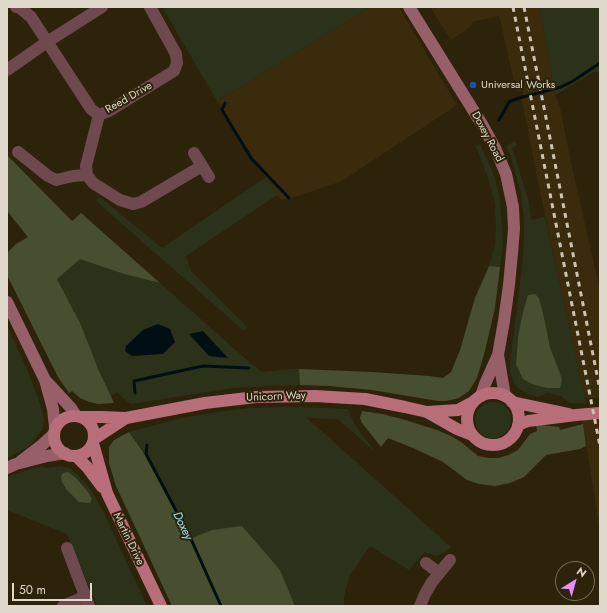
<!DOCTYPE html>
<style>
body{margin:0}
#map{position:relative;width:607px;height:613px;overflow:hidden;background:#2d220a;font-family:Jost,sans-serif}
canvas{display:block}
.frame{position:absolute;inset:0;border:8px solid #e0d9cb;pointer-events:none}
.north{position:absolute;left:555px;top:561px;width:40px;height:40px;box-sizing:border-box;background:#2d220a;border:1px solid #756b57;border-radius:50%;rotate:37deg;font-size:11px;font-weight:700;line-height:16px;text-align:center;color:#e0d9cb}
.north::after{content:'';display:block;margin:auto;width:14px;height:18px;background:#e98dfe;clip-path:polygon(50% 0,100% 100%,50% 72%,0 100%)}
.scale{position:absolute;left:12px;top:583px;width:80px;height:18px;box-sizing:border-box;border:2px solid #e0d9cb;border-top:0;padding-left:5px;font-size:12px;line-height:14px;white-space:nowrap;color:#e0d9cb;-webkit-text-stroke:3px #2d220a;paint-order:stroke}
</style>
<div id="map">
<canvas width="607" height="613"></canvas>
<div class="frame"></div>
<div class="north">N</div>
<div class="scale">50 m</div>
</div>
<script>
const ctx = document.querySelector('canvas').getContext('2d');
ctx.lineJoin = 'round';
function paint(path, color) { ctx.fillStyle = color; ctx.fill(path, 'evenodd'); }
const poly = rows => new Path2D(rows.map(r => 'M' + r).join(''));
function trace(path, color, width, dash) { ctx.strokeStyle = color; ctx.lineWidth = width; ctx.lineCap = dash ? 'butt' : 'round'; ctx.setLineDash(dash || []); ctx.stroke(path); }
function label(font, color, halo, rows, align = 'center') {
  ctx.font = font + ' Jost,sans-serif'; ctx.lineWidth = 4; ctx.setLineDash([]); ctx.textBaseline = 'middle'; ctx.strokeStyle = halo; ctx.fillStyle = color; for (const [text, x, y, turn = 0] of rows) {
    ctx.save(); ctx.translate(x, y); ctx.rotate((+turn || 0) * Math.PI / 180); ctx.textAlign = isNaN(turn) ? turn : align; if (halo) ctx.strokeText(text, 0, 0); ctx.fillText(text, 0, 0); ctx.restore();
  }
}
const built = poly([
 [370,7,399,7,457,105,342,181,298,196,281,200,277,195,217,101],
 [430,7,540,7,555,95,560,107,571,162,600,290,600,398,586,398,584,396,539,187,522,101,523,91,516,91,499,15,496,17,472,22,473,25,451,40],
 [582,420,600,420,600,533,583,424]
]);
const green = poly([
 [162,7,370,7,217,101],
 [540,7,600,7,600,72,594,72,555,95],
 [515,141,517,145,512,148,529,202,531,220,545,217,586,403,569,403,561,396,547,393,538,397,528,394,522,391,517,387,513,381,510,371,511,353,522,268,524,238,524,218,521,193,511,157,506,146],
 [539,298,543,313,550,347,562,379,523,379,516,365,518,337],
 [480,144,495,178,500,201,503,243,500,267,489,266,495,245,496,227,495,203,489,181,476,146],
 [266,177,277,195,186,256,191,271,247,327,244,331,96,201,100,197,162,248],
 [80,258,124,274,160,283,247,360,262,372,293,369,299,369,300,385,266,386,233,388,131,404,124,399,117,392,111,396,99,371,81,325,57,279],
 [7,325,29,374,42,409,44,420,42,430,34,440,33,442,29,446,23,450,7,458],
 '475 420a18 18 0 1 1 36 0a18 18 0 1 1-36 0Z',
 [282,407,302,407,348,409,354,424,376,453,338,419,307,418,451,547,447,551,437,556,425,552,409,570,370,546,349,577,344,597,344,606,295,606,280,570,212,530,191,539,159,475,129,432,181,418,223,411,251,408],
 [42,466,46,468,61,466,70,468,77,474,91,490,102,509,147,606,97,606,75,552,67,534,7,510,7,477,28,470]
]);
const forest = poly([
 [7,155,72,221,81,213,160,283,124,274,80,259,57,279,81,325,99,371,111,396,114,403,98,404,89,402,80,398,72,391,69,393,58,377,7,275,7,253,16,244,28,237,7,211],
 [489,266,500,267,495,308,485,351,477,378,469,391,459,398,446,401,438,401,372,390,329,386,300,385,299,369,372,372,429,376,443,378,451,372,460,350,475,298],
 [535,294,539,298,543,313,550,347,562,379,560,388,547,388,532,384,523,379,516,365,518,337,523,312,528,295],
 [362,411,382,414,402,419,437,430,451,436,461,442,478,456,489,458,498,458,508,455,518,450,530,434,537,431,536,425,541,425,559,427,560,430,583,424,586,446,580,449,546,455,524,477,510,483,495,486,479,484,467,480,443,462,413,448,388,438,381,447,362,423,360,418],
 [129,432,159,475,190,539,212,530,242,526,280,570,295,606,172,606,116,486,109,463,109,447,114,440],
 [68,472,76,478,88,492,92,499,90,503,79,502,66,489,62,482,61,476,63,473]
]);
const water = poly([
 [158,324,170,329,175,342,163,354,132,356,125,351,126,346,143,330],
 [203,331,228,358,209,356,189,334]
]);
const stream = poly([
 [225,103,222,110,251,158,289,198],
 [499,120,509,102,519,98,561,87,573,81,600,63],
 [135,393,134,381,203,366,249,368],
 [147,445,146,454,191,539,221,606]
]);
const street = poly([
 [16,7,20,8,31,17,91,109,99,115,109,111,174,71,177,63,176,54,150,7],
 [7,70,47,42,102,7],
 [99,115,86,166,87,175,93,183,120,200,133,204,141,202,202,166],
 [18,152,48,176,56,180,73,176,87,175],
 [194,153,209,177],
 [67,548,89,606],
 [426,563,439,573],
 [63,606,86,596],
 [420,606,425,594,432,582,450,560]
]);
const secondary = poly([
 [409,7,483,126,495,148,506,174,513,207,514,229,512,253,509,285,504,321,498,355,485,384,481,396],
 [7,302,45,380,53,409,55,427],
 [498,355,505,396],
 [47,382,71,408,76,416],
 [21,461,42,445,54,434],
 [7,468,16,464,47,456,65,453]
]);
const primary = poly([
 '467 419a26 26 0 1 1 52 0a26 26 0 1 1-52 0Z',
 [512,402,569,414],
 [427,412,458,410,473,402],
 '54 436a20 20 0 1 1 40 0a20 20 0 1 1-40 0Z',
 [81,417,101,417,126,418,205,403,256,397,315,396,365,399,405,407,427,412,457,429,472,435],
 [518,425,528,421,576,415,600,413],
 [94,439,126,418],
 [93,443,107,493,161,606],
 [76,456,87,467,102,487]
]);
const rail = poly([
 [513,7,600,446],
 [524,7,600,390]
]);
const markers = [
 [473,85,4,"#1a4fb4"]
];
const poiNames = [
 ["Universal Works",481,85]
];
const streetNames = [
 ["Reed Drive",129,98,-30],
 ["Doxey Road",487,137,62],
 ["Unicorn Way",276,397,-2],
 ["Martin Drive",128,539,64]
];
const waterNames = [
 ["Doxey",182,526,64]
];
paint(built, '#392b0b');
paint(green, '#2c321a');
paint(forest, '#474f30');
paint(water, '#000f13');
trace(stream, '#000f13', 3);
trace(street, '#6e4a4f', 12);
trace(secondary, '#975f67', 12);
trace(primary, '#b76e79', 12);
trace(rail, '#cbc4b5', 3, [5, 5]);
for (const [x, y, r, color] of markers) { const dot = new Path2D(); dot.arc(x, y, r, 0, 2 * Math.PI); ctx.fillStyle = color; ctx.fill(dot); trace(dot, '#2d220a', 1.5); }
label('11px', '#e0d9cb', '#2d220a', poiNames, 'left');
label('11px', '#e0d9cb', '#2d220a', streetNames);
label('italic 12px', '#96e5f5', '#2d220a', waterNames);
</script>
